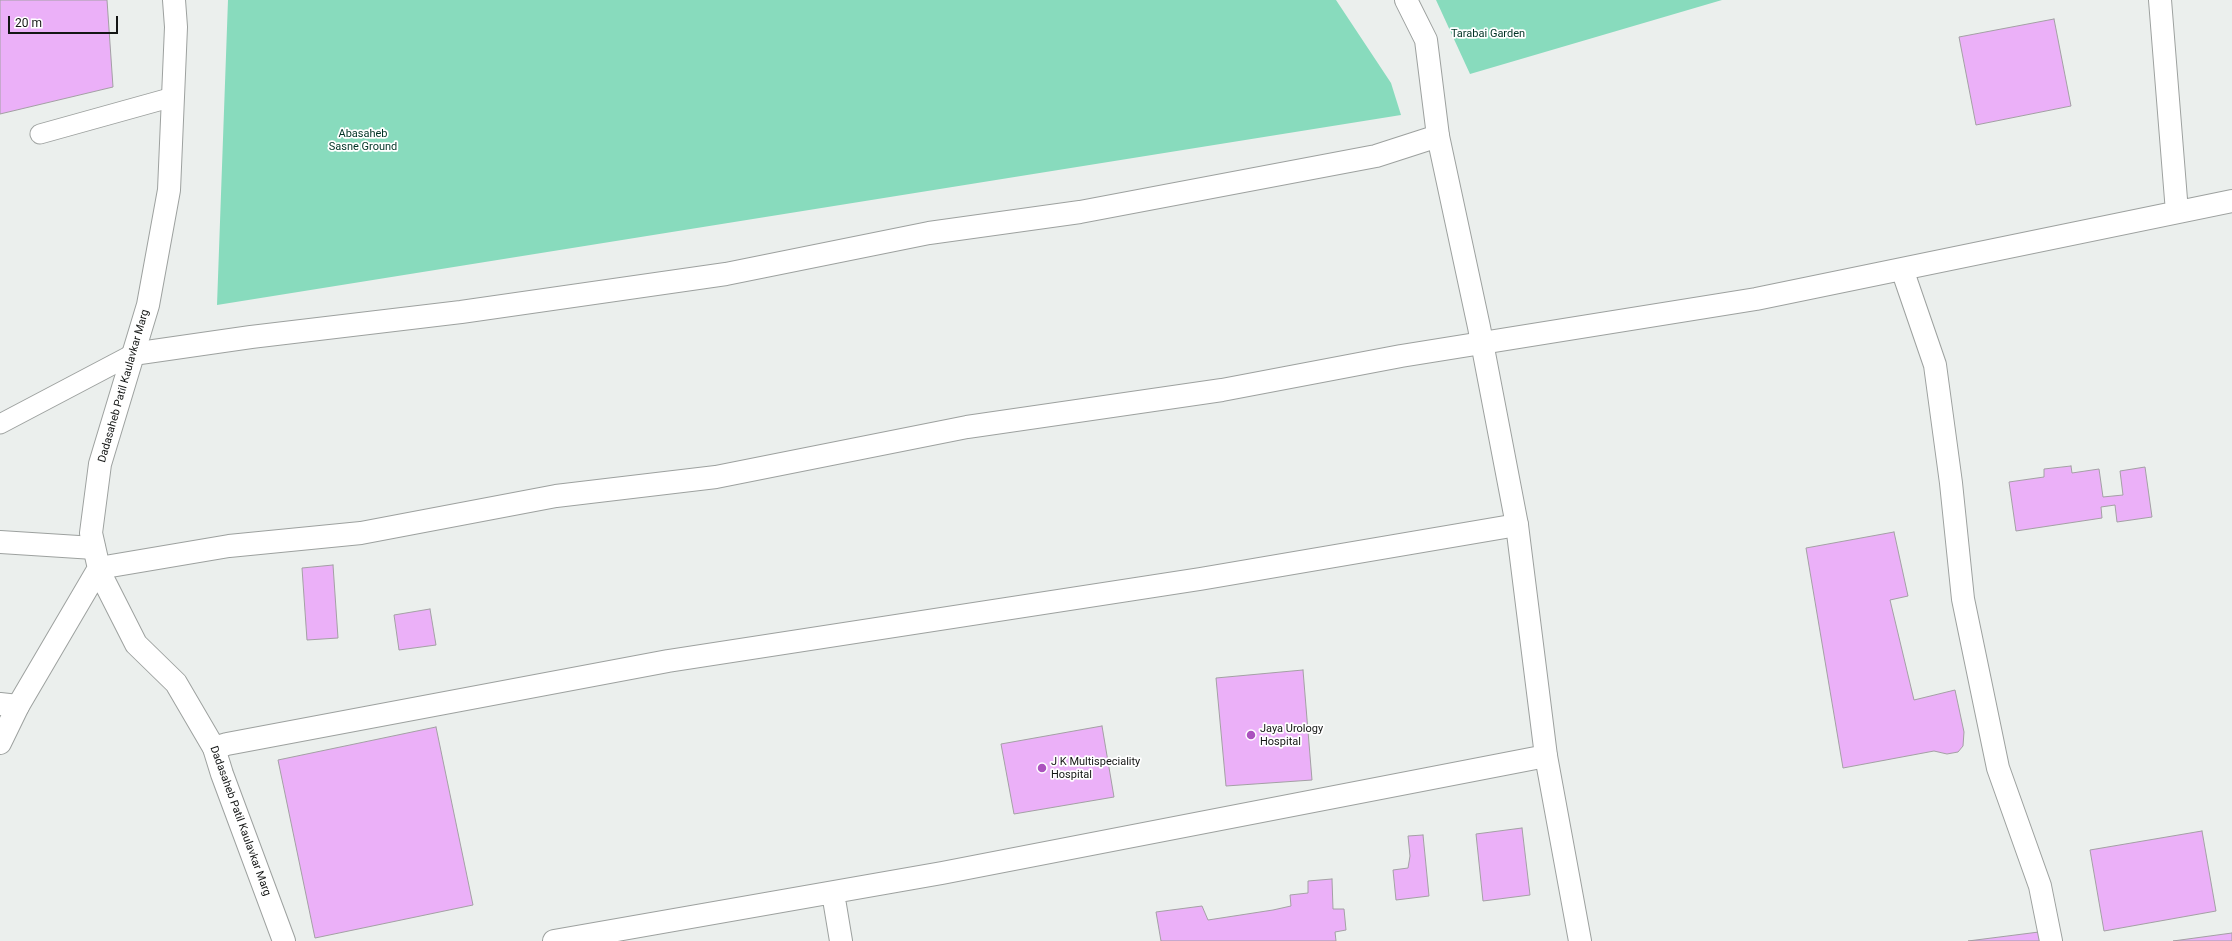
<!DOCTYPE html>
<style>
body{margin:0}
#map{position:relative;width:2232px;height:941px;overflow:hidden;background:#ebefed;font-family:Roboto,sans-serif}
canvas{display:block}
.scale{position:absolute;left:8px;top:16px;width:110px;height:18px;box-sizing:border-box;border:2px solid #141615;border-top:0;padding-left:5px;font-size:12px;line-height:14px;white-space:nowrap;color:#141615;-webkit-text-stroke:3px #fff;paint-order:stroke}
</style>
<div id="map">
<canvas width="2232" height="941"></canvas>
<div class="scale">20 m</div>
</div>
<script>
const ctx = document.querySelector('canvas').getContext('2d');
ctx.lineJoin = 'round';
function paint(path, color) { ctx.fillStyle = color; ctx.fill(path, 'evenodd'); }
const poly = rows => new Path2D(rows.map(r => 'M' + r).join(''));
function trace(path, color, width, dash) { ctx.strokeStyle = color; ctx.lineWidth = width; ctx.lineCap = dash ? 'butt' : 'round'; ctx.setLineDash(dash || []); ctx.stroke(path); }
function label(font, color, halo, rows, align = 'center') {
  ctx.font = font + ' Roboto,sans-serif'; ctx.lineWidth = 3.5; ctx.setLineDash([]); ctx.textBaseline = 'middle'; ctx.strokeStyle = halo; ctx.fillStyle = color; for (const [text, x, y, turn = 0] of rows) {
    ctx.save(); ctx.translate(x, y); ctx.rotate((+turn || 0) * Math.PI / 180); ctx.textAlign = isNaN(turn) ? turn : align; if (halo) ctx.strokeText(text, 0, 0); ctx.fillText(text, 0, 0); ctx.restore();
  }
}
const green = poly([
 [228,0,1336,0,1391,83,1401,115,217,305],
 [1436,0,1722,0,1470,74]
]);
const building = poly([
 [0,0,107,0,113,87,0,114,0,0],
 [2054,19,2071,106,1976,125,1959,37,2054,19],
 [2071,466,2072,473,2099,469,2103,497,2123,495,2120,471,2145,467,2152,517,2117,522,2115,505,2101,507,2102,518,2016,531,2009,482,2044,477,2044,469,2071,466],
 [1894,532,1908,596,1890,600,1914,700,1955,690,1964,732,1963,746,1958,752,1947,754,1934,751,1843,768,1806,548,1894,532],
 [333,565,338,638,307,640,302,568,333,565],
 [430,609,436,645,399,650,394,615,430,609],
 [1303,670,1312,780,1226,786,1216,678,1303,670],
 [1102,726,1114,797,1014,814,1001,744,1102,726],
 [436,727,473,905,315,938,278,760,436,727],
 [1522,828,1530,895,1483,901,1476,834,1522,828],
 [2202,831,2216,911,2104,931,2090,850,2202,831],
 [1423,835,1429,896,1396,900,1393,870,1408,868,1410,856,1408,836,1423,835],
 [1332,879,1333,909,1344,909,1346,930,1335,932,1336,941,1161,941,1156,912,1202,906,1208,920,1273,910,1291,906,1290,895,1308,893,1308,881,1332,879],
 [2039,932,2040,941,1968,941,2039,932],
 [2232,933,2232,941,2173,941,2232,933]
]);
const service = poly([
 [40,134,173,97],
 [0,424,133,354]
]);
const minor = poly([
 [2160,0,2177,212],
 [1902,269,1935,365,1951,483,1963,599,1998,768,2040,886,2051,941],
 [133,354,251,337,461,312,726,274,929,233,1080,212,1376,156,1438,136],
 [0,542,94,548],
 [99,568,229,546,361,533,556,496,716,477,967,427,1222,390,1401,356,1756,299,2232,201],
 [0,704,18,706],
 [214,748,227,744,668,661,1200,579,1517,525],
 [833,893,841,941],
 [554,941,942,873,1546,756]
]);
const tertiary = poly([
 [174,0,176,27,169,190,148,305,100,464,91,533,100,573,136,644,176,683,214,748,222,774,284,941],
 [1406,0,1426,40,1438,136,1479,327,1517,525,1546,756,1580,941],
 [0,743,18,706,99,568]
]);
const markers = [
 [1251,735,5,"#ab52be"],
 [1042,768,5,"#ab52be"]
];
const parkNames = [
 ["Tarabai Garden",1488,34],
 ["Abasaheb",363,134],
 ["Sasne Ground",363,147]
];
const streetNames = [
 ["Dadasaheb Patil Kaulavkar Marg",124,386,-74],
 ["Dadasaheb Patil Kaulavkar Marg",240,821,70]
];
const poiNames = [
 ["Jaya Urology",1260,729],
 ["Hospital",1260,742],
 ["J K Multispeciality",1051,762],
 ["Hospital",1051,775]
];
paint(green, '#88dbbd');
paint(building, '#ebb0f8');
trace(building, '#a3a0a4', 1);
trace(service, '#9da19f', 21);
trace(minor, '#9da19f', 24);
trace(tertiary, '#9da19f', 24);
trace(service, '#fff', 19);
trace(minor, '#fff', 22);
trace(tertiary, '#fff', 22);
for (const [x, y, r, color] of markers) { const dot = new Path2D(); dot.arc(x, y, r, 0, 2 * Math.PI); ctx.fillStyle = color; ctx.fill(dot); trace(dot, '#fff', 1.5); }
label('11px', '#003224', '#fff', parkNames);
label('11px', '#141615', '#fff', streetNames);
label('11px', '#141615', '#fff', poiNames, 'left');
</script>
